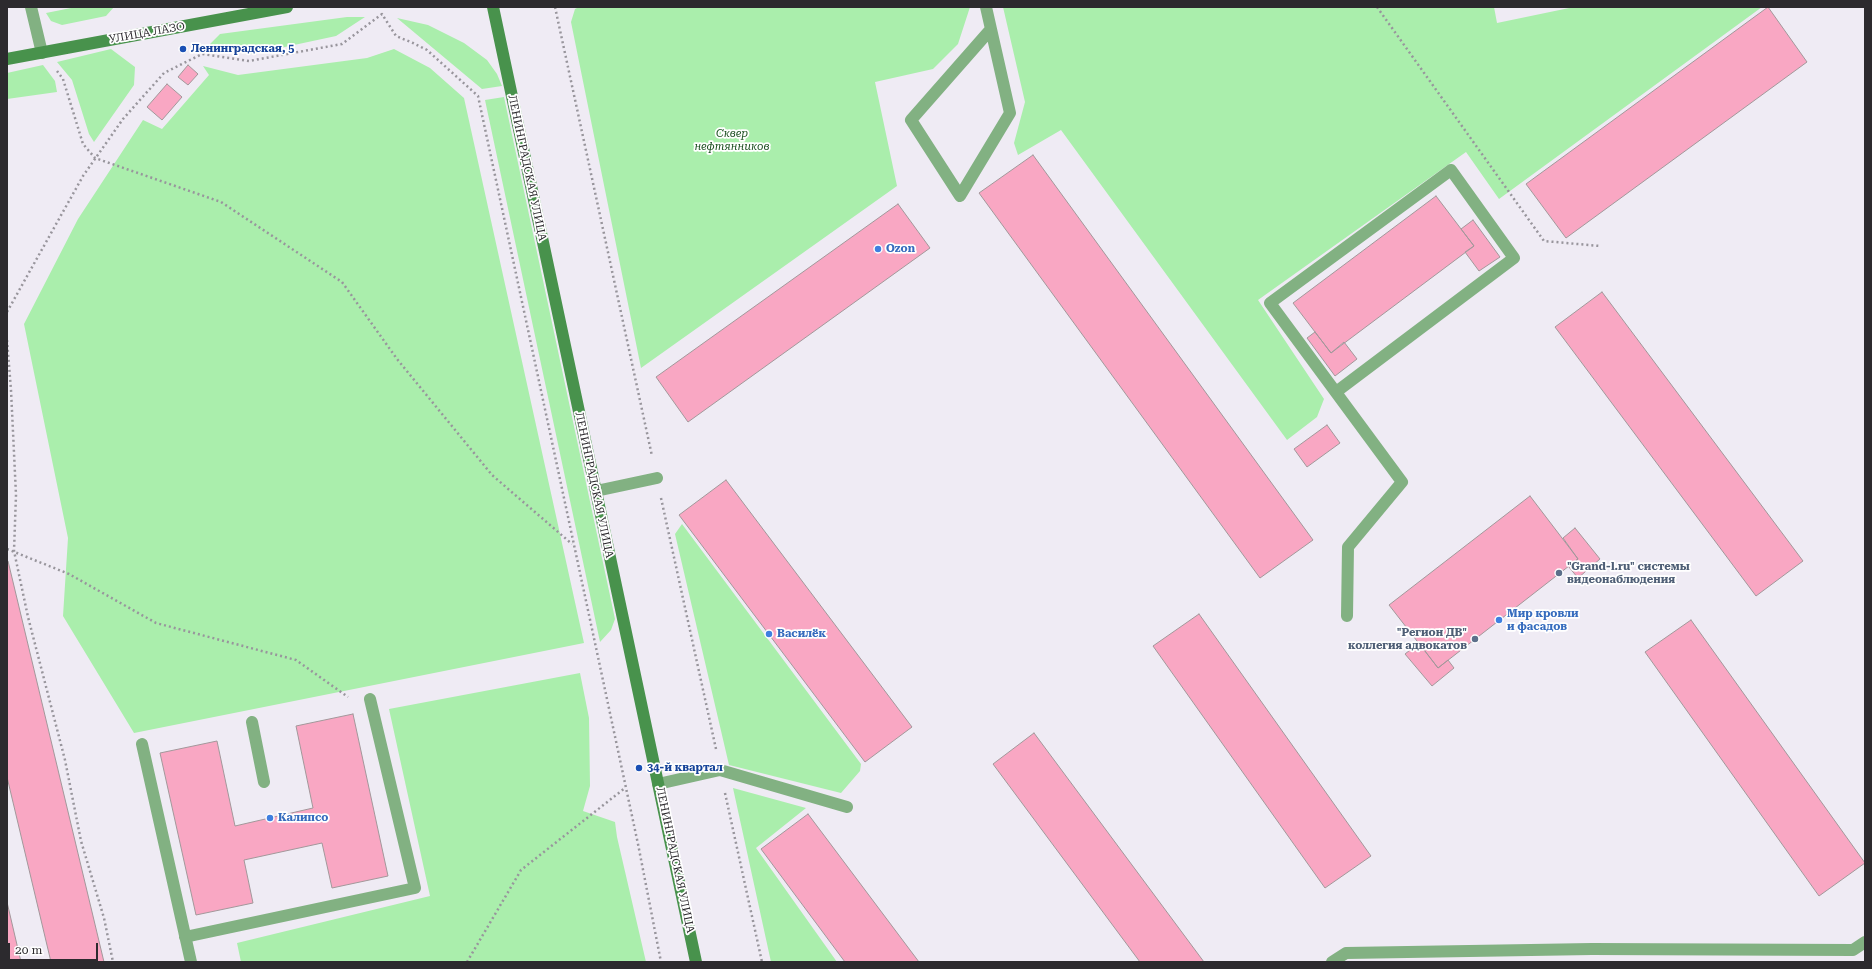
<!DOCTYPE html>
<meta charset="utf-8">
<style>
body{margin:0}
#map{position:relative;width:1872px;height:969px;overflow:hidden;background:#efebf4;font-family:"Roboto Serif",serif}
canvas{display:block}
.frame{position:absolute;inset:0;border:8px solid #2c2a2e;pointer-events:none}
.scale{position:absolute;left:8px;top:943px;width:90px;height:18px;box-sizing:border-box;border:2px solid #2c2a2e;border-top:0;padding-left:5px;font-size:12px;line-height:14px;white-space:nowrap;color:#2c2a2e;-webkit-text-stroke:3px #fff;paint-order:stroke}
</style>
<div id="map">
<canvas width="1872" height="969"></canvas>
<div class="frame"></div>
<div class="scale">20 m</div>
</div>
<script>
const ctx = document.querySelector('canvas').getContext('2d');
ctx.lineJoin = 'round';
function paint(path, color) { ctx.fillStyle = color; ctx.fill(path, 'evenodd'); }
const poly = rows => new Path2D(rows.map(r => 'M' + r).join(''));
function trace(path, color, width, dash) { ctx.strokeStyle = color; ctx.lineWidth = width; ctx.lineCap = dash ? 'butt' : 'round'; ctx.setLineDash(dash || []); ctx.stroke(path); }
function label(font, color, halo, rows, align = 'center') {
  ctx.font = font + ' "Roboto Serif",serif'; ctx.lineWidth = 3.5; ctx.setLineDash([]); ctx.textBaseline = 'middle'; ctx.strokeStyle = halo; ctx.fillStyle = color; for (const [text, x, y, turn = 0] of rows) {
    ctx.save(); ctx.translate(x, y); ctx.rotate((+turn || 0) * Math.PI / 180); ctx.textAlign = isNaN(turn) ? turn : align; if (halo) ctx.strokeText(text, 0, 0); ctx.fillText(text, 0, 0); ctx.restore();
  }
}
const green = poly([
 [76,7,114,7,106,16,62,25,51,21,46,13],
 [579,7,970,7,958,44,933,69,875,82,897,186,641,368,571,22,575,9],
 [1003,7,1494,7,1497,23,1574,7,1762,7,1499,199,1466,152,1258,300,1324,399,1317,417,1287,440,1061,130,1018,155,1014,143,1025,102],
 [347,17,365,17,336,36,252,54,206,48,220,34],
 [397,18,428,25,464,43,487,60,497,74,502,86,482,89],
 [111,49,135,67,134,85,94,142,89,134,72,80,57,62],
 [394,49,430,68,464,98,584,643,134,733,63,616,68,538,24,324,78,219,143,120,162,129,209,75,203,66,238,75,367,58],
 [43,65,55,81,57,92,7,99,7,73],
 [504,97,615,619,611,630,600,642,485,100],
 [682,524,861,764,860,771,841,793,729,765,675,534],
 [580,673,589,718,590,786,583,811,615,822,617,837,646,962,241,962,237,943,430,896,389,709],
 [733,788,806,808,756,848,837,962,771,962]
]);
const building = poly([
 [1768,7,1807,62,1566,238,1526,184,1768,7],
 [188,65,198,74,188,85,178,77,188,65],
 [167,84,182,97,162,120,147,107,167,84],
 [1033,155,1313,540,1260,578,979,193,1033,155],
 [1436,196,1474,246,1331,353,1293,303,1436,196],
 [898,204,930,248,688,422,656,377,898,204],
 [1473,220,1500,257,1479,271,1465,252,1474,246,1461,229,1473,220],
 [1602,292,1803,561,1756,596,1555,327,1602,292],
 [1315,332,1331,353,1344,342,1357,359,1335,376,1307,338,1315,332],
 [1327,425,1340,443,1307,467,1294,449,1327,425],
 [726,480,912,727,865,762,679,515,726,480],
 [1530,496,1578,559,1438,668,1389,605,1530,496],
 [1575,528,1600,559,1578,578,1568,566,1578,559,1563,538,1575,528],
 [7,561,8,561,104,962,51,962,7,777,7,561],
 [1199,614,1371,856,1325,888,1153,646,1199,614],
 [1691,620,1865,863,1819,896,1645,652,1691,620],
 [1419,643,1438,668,1448,660,1454,668,1432,686,1405,654,1419,643],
 [353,714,388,876,332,888,322,843,244,860,253,903,196,915,160,753,217,741,235,826,313,808,296,726,353,714],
 [1034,733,1204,962,1140,962,993,764,1034,733],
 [808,814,919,962,845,962,761,849,808,814],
 [7,902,21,962,7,962,7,902]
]);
const path = poly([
 [555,7,652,456],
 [1377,7,1544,241,1600,246],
 [57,71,63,79,83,144,95,158,221,202,342,282,397,359,492,475,572,544],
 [7,312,83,176,123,119,164,73,202,54,249,61,342,44,382,14,396,36,413,43,427,50,478,96,638,844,661,962],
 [7,340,11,390,16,495,14,551,28,617,65,760,81,841,104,918,113,962],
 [661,498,716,749],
 [7,549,69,574,156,623,296,660,348,697],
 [725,793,762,962],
 [467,962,521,870,625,788]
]);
const lane = poly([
 [31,7,42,53],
 [986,7,1010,113,960,196,911,120,991,29],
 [1336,392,1514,258,1451,170,1270,303,1402,482,1348,547,1347,616],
 [596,491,657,478],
 [252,722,264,782],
 [142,744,191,962],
 [658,784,720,770,847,807],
 [185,937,415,888,370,699],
 [1332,962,1346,953,1592,949,1853,950,1865,942]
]);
const secondary = poly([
 [493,7,696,962],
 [7,59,287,7]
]);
const markers = [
 [183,49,4,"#1a4fb4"],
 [878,249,4,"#3f7fe0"],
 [1559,573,4,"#5c6f8a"],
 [1499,620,4,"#3f7fe0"],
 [769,634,4,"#3f7fe0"],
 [1475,639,4,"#5c6f8a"],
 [639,768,4,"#1a4fb4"],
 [270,818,4,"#3f7fe0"]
];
const streetNames = [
 ["УЛИЦА ЛАЗО",147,33,-10],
 ["ЛЕНИНГРАДСКАЯ УЛИЦА",527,168,78],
 ["ЛЕНИНГРАДСКАЯ УЛИЦА",594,485,78],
 ["ЛЕНИНГРАДСКАЯ УЛИЦА",675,860,78]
];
const transitNames = [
 ["Ленинградская, 5",191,49],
 ["34-й квартал",647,768]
];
const parkNames = [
 ["Сквер",732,134],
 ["нефтянников",732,147]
];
const shopNames = [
 ["Ozon",886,249],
 ["Мир кровли",1507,614],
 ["и фасадов",1507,627],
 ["Василёк",777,634],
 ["Калипсо",278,818]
];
const serviceNames = [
 ["\"Grand-l.ru\" системы",1567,567],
 ["видеонаблюдения",1567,580],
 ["\"Регион ДВ\"",1467,633,"right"],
 ["коллегия адвокатов",1467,646,"right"]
];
paint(green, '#aaeeac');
paint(building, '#f9a7c3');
trace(building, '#a2979a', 1);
trace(path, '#98959c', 2.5, [2, 3]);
trace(lane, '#82b182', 12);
trace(secondary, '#48924c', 12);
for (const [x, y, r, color] of markers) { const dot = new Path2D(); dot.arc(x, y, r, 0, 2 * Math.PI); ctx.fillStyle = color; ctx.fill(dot); trace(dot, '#fff', 1.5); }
label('11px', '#2c2a2e', '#fff', streetNames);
label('bold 11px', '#164399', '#fff', transitNames, 'left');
label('italic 11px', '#1a4e1f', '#fff', parkNames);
label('bold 11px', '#366cbe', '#fff', shopNames, 'left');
label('bold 11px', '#4e5e75', '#fff', serviceNames, 'left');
</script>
